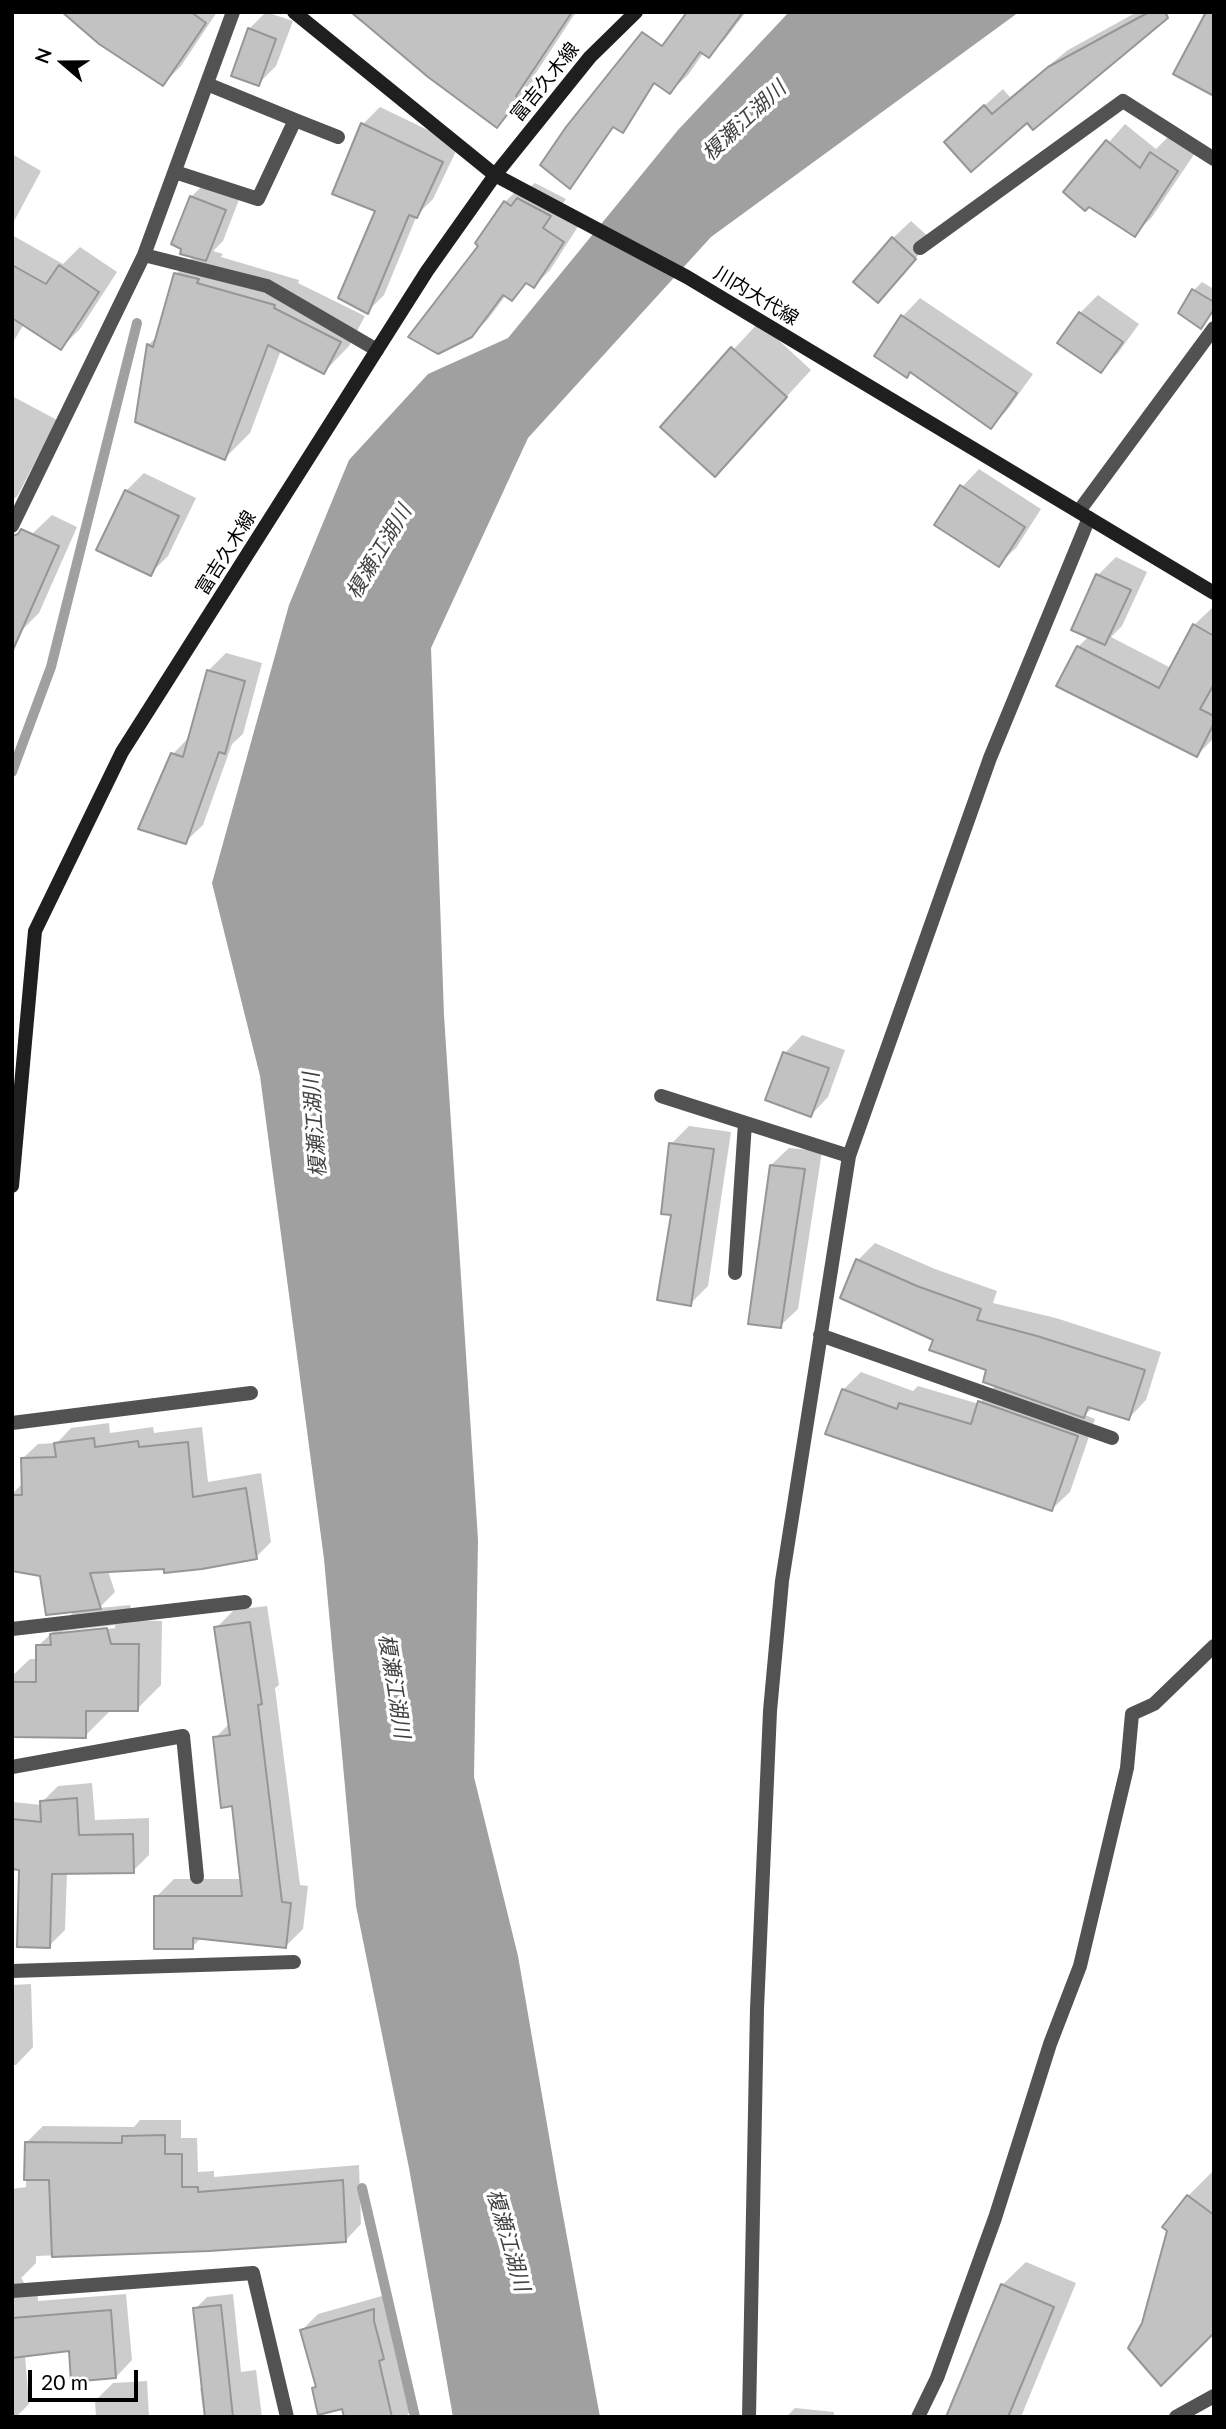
<!DOCTYPE html>
<meta charset="utf-8">
<style>
body{margin:0}
#map{position:relative;width:1226px;height:2429px;overflow:hidden;background:#fff;font-family:Lato,sans-serif}
canvas{display:block}
.frame{position:absolute;inset:0;border:14px solid #000;pointer-events:none}
.north{position:absolute;left:28px;top:28px;width:70px;height:70px;-webkit-text-stroke:5px #fff;paint-order:stroke;rotate:290deg;font-size:19px;font-weight:700;line-height:28px;text-align:center;color:#000}
.north::after{content:'';display:block;margin:auto;width:24px;height:32px;background:#000;clip-path:polygon(50% 0,100% 100%,50% 72%,0 100%)}
.scale{position:absolute;left:28px;top:2370px;width:110px;height:32px;box-sizing:border-box;border:4px solid #000;border-top:0;padding-left:9px;font-size:21px;line-height:24px;white-space:nowrap;color:#000;-webkit-text-stroke:5px #fff;paint-order:stroke}
</style>
<div id="map">
<canvas width="1226" height="2429"></canvas>
<div class="frame"></div>
<div class="north">N</div>
<div class="scale">20 m</div>
</div>
<script>
const ctx = document.querySelector('canvas').getContext('2d');
ctx.lineJoin = 'round';
function paint(path, color) { ctx.fillStyle = color; ctx.fill(path, 'evenodd'); }
const poly = rows => new Path2D(rows.map(r => 'M' + r).join(''));
function trace(path, color, width, dash) { ctx.strokeStyle = color; ctx.lineWidth = width; ctx.lineCap = dash ? 'butt' : 'round'; ctx.setLineDash(dash || []); ctx.stroke(path); }
function label(font, color, halo, rows, align = 'center') {
  ctx.font = font + ' Lato,"Noto Sans JP",sans-serif'; ctx.lineWidth = 7; ctx.setLineDash([]); ctx.textBaseline = 'middle'; ctx.strokeStyle = halo; ctx.fillStyle = color; for (const [text, x, y, turn = 0] of rows) {
    ctx.save(); ctx.translate(x, y); ctx.rotate((+turn || 0) * Math.PI / 180); ctx.textAlign = isNaN(turn) ? turn : align; if (halo) ctx.strokeText(text, 0, 0); ctx.fillText(text, 0, 0); ctx.restore();
  }
}
const water = poly([
 [789,12,1019,12,711,237,528,438,431,648,444,1015,478,1540,474,1777,518,1956,558,2188,600,2417,453,2417,409,2168,356,1906,324,1559,260,1076,212,883,289,605,349,460,428,374,508,338,678,130]
]);
const shadow = poly([
 [72,12,217,12,181,66,163,84],
 [266,12,293,21,276,66,258,84,249,29],
 [349,12,576,12,532,79,535,81,496,126,363,20,361,22],
 [689,12,746,12,726,38,709,56,704,52,688,75,670,92],
 [1137,12,1172,12,1027,120,964,124,1003,89,1010,97,1068,50],
 [380,107,459,145,433,199,417,215,384,295,367,312,377,210,363,124],
 [1125,124,1156,149,1169,136,1195,153,1152,217,1134,235,1065,192],
 [12,154,41,171,12,225],
 [209,179,242,192,223,241,213,251,223,254,221,257,299,280,298,283,365,316,349,346,324,372,281,350,250,433,225,458,148,345,158,336,176,274,194,256,191,197],
 [535,183,566,199,558,211,579,225,550,270,534,286,528,282,511,299,506,295,488,319,471,336,480,245,505,202,521,186,527,190],
 [911,221,932,240,877,301,893,238],
 [12,235,63,264,80,247,117,272,80,329,61,348,24,324,12,344],
 [1202,282,1214,289,1214,311,1201,326,1180,313,1194,290],
 [1098,295,1139,324,1118,353,1101,371,1080,313],
 [920,298,1033,374,1008,409,991,427,911,371,906,376,876,356,903,316],
 [759,322,811,370,715,475,662,427],
 [12,396,57,420,18,495,12,501],
 [979,469,1041,509,1016,548,998,565,962,487],
 [144,473,196,498,168,556,150,574,126,491],
 [52,515,77,527,39,613,20,632,32,534],
 [1116,557,1147,572,1122,626,1111,637,1171,668,1194,625,1212,608,1214,609,1214,738,1197,755,1078,647,1089,636,1098,575],
 [226,653,262,663,243,734,232,744,203,825,185,842,173,754,190,736,208,671],
 [802,1035,845,1050,828,1097,811,1115,785,1053],
 [689,1126,731,1132,708,1286,690,1304,671,1144],
 [789,1148,822,1151,798,1309,780,1326,771,1165],
 [875,1243,935,1269,997,1291,993,1303,1056,1318,1161,1352,1146,1400,1129,1418,1093,1407,1085,1415,1095,1419,1070,1492,1052,1509,843,1390,861,1372,913,1391,918,1386,979,1404,996,1385,988,1369,935,1339,858,1260],
 [109,1423,110,1433,153,1427,154,1433,202,1427,208,1482,261,1473,271,1542,256,1557,166,1567,108,1571,115,1592,99,1608,130,1605,135,1620,162,1621,161,1685,137,1709,109,1709,109,1712,85,1736,12,1736,12,1676,30,1659,38,1659,38,1646,76,1610,41,1575,12,1569,12,1494,23,1483,22,1459,38,1444,57,1443,71,1428],
 [115,1625,115,1628,59,1635,63,1631],
 [267,1606,279,1685,275,1688,300,1885,308,1886,303,1929,285,1947,202,1937,192,1947,156,1897,174,1879,242,1879,233,1804,215,1738,230,1723,216,1628,234,1610],
 [92,1783,95,1820,149,1818,149,1855,133,1871,67,1872,65,1930,49,1946,21,1868,12,1867,12,1802,42,1805,42,1802,58,1786],
 [31,1984,33,2047,16,2065,12,2065,12,1985],
 [140,2120,181,2120,181,2138,197,2138,198,2172,214,2171,214,2177,359,2165,361,2224,345,2241,209,2250,36,2256,36,2263,21,2278,25,2284,37,2284,38,2301,126,2294,132,2360,116,2377,70,2350,25,2355,29,2404,16,2417,12,2417,12,2189,26,2187,27,2142,43,2126,134,2127],
 [1214,2170,1214,2331,1144,2323,1188,2196],
 [1026,2262,1076,2283,1021,2417,948,2417,1002,2285],
 [233,2294,241,2372,256,2370,262,2417,204,2417,200,2388,204,2385,195,2309,207,2297],
 [389,2294,389,2304,400,2342,395,2347,410,2412,405,2417,346,2417,343,2407,302,2330,318,2314],
 [147,2381,149,2417,96,2417,95,2401,113,2383],
 [795,2408,834,2412,834,2417,786,2417]
]);
const stream = poly([
 [12,772,51,667,137,323],
 [362,2188,415,2417]
]);
const building = poly([
 [62,12,191,12,206,23,163,86,99,44,62,12],
 [351,12,572,12,516,96,519,99,497,128,428,77,351,12],
 [687,12,743,12,709,58,700,52,670,94,654,83,623,133,613,127,570,189,540,165,566,127,642,32,662,46,687,12],
 [1149,12,1165,12,1168,18,1033,130,1027,123,971,172,944,142,984,105,992,114,1048,67,1149,12],
 [1206,12,1214,12,1214,96,1173,74,1206,12],
 [248,28,276,39,259,86,231,76,248,28],
 [361,123,443,162,417,218,409,215,368,314,338,298,375,211,332,194,361,123],
 [1106,140,1140,168,1150,152,1178,171,1135,237,1089,207,1085,211,1063,192,1106,140],
 [190,196,226,210,206,261,180,254,181,249,171,244,190,196],
 [517,198,551,216,543,228,564,242,534,288,526,283,512,301,503,295,472,337,438,354,408,337,478,246,475,243,504,201,511,206,517,198],
 [892,237,916,259,878,303,853,282,892,237],
 [12,265,46,284,59,265,99,292,61,350,12,318,12,265],
 [174,273,199,279,197,283,275,305,274,308,341,342,324,374,268,345,225,460,135,422,147,344,153,347,174,273],
 [1192,289,1214,302,1214,309,1201,329,1178,313,1192,289],
 [1079,312,1123,342,1101,373,1057,343,1079,312],
 [901,315,1017,393,991,429,910,372,907,378,874,356,901,315],
 [731,347,787,397,715,477,660,427,731,347],
 [960,485,1025,527,999,567,934,525,960,485],
 [125,490,179,516,151,576,96,550,125,490],
 [21,529,59,546,12,652,12,536,18,534,21,529],
 [1096,574,1131,590,1105,645,1071,630,1096,574],
 [1193,624,1214,636,1214,684,1200,709,1214,716,1214,723,1197,757,1056,686,1077,646,1159,688,1193,624],
 [207,670,245,681,225,754,219,752,186,844,138,829,171,753,183,757,207,670],
 [783,1052,829,1068,811,1117,765,1100,783,1052],
 [669,1143,714,1149,691,1306,657,1300,671,1215,661,1214,669,1143],
 [770,1165,805,1169,781,1328,748,1324,770,1165],
 [856,1259,917,1286,981,1309,977,1320,1037,1336,1145,1370,1129,1420,1088,1407,1084,1418,983,1382,986,1370,929,1350,933,1340,840,1298,856,1259],
 [842,1389,897,1409,899,1403,971,1424,978,1401,1078,1436,1052,1511,825,1434,842,1389],
 [94,1438,95,1447,138,1441,139,1447,188,1442,193,1497,246,1488,257,1559,202,1569,164,1573,164,1569,90,1573,101,1609,46,1615,40,1576,12,1571,12,1495,22,1495,21,1458,56,1457,54,1443,94,1438],
 [250,1622,262,1704,258,1705,282,1902,291,1903,286,1948,193,1938,193,1949,154,1949,154,1896,242,1896,232,1806,221,1808,213,1737,230,1735,214,1627,250,1622],
 [107,1628,111,1644,139,1644,138,1711,86,1711,86,1738,12,1737,12,1682,36,1682,36,1645,51,1645,50,1634,107,1628],
 [77,1798,79,1835,133,1834,134,1873,52,1874,50,1948,17,1947,19,1870,12,1869,12,1819,41,1822,40,1801,77,1798],
 [165,2135,165,2154,182,2154,182,2187,198,2187,198,2192,343,2180,346,2242,209,2251,52,2257,49,2180,24,2180,25,2142,122,2143,122,2136,165,2135],
 [1187,2195,1214,2215,1214,2333,1161,2386,1128,2348,1142,2323,1167,2231,1162,2227,1187,2195],
 [1001,2284,1054,2307,1008,2417,946,2417,1001,2284],
 [221,2305,233,2417,205,2417,193,2308,221,2305],
 [374,2309,374,2321,384,2359,379,2361,392,2417,344,2417,342,2409,318,2415,312,2388,316,2387,300,2330,374,2309],
 [111,2310,116,2378,71,2382,69,2351,12,2358,12,2318,111,2310]
]);
const lane = poly([
 [295,120,338,137],
 [175,172,258,199,295,120,207,84],
 [12,1423,251,1393],
 [12,1971,294,1962]
]);
const street = poly([
 [920,248,1123,101,1214,159],
 [144,255,267,286,377,350],
 [1079,511,1214,328],
 [12,526,144,255,233,12],
 [661,1096,849,1156],
 [735,1273,745,1123],
 [820,1335,1112,1438],
 [12,1629,245,1602],
 [12,1767,183,1736,197,1877],
 [12,2291,253,2273,287,2417],
 [749,2417,757,2009,770,1711,782,1581,849,1156,990,758,1089,518],
 [918,2417,937,2378,995,2218,1050,2044,1080,1966,1127,1768,1132,1714,1154,1704,1214,1646],
 [1176,2417,1214,2396]
]);
const secondary = poly([
 [294,12,495,175,687,277,1214,593],
 [12,1186,35,931,122,752,427,271,495,175,590,57,636,12]
]);
const streetNames = [
 ["富吉久木線",545,82,-51],
 ["川内大代線",756,296,31],
 ["富吉久木線",226,553,-58]
];
const waterNames = [
 ["榎瀬江湖川",744,121,-43],
 ["榎瀬江湖川",379,552,-59],
 ["榎瀬江湖川",315,1125,-94],
 ["榎瀬江湖川",394,1686,81],
 ["榎瀬江湖川",508,2240,74]
];
paint(water, '#a0a0a0');
paint(shadow, '#0003');
trace(stream, '#a0a0a0', 10);
paint(building, '#c2c2c2');
trace(building, '#969696', 2);
trace(lane, '#525252', 14);
trace(street, '#525252', 14);
trace(secondary, '#1f1f1f', 14);
label('19px', '#000', '#fff', streetNames);
label('italic 21px', '#414141', '#fff', waterNames);
</script>
